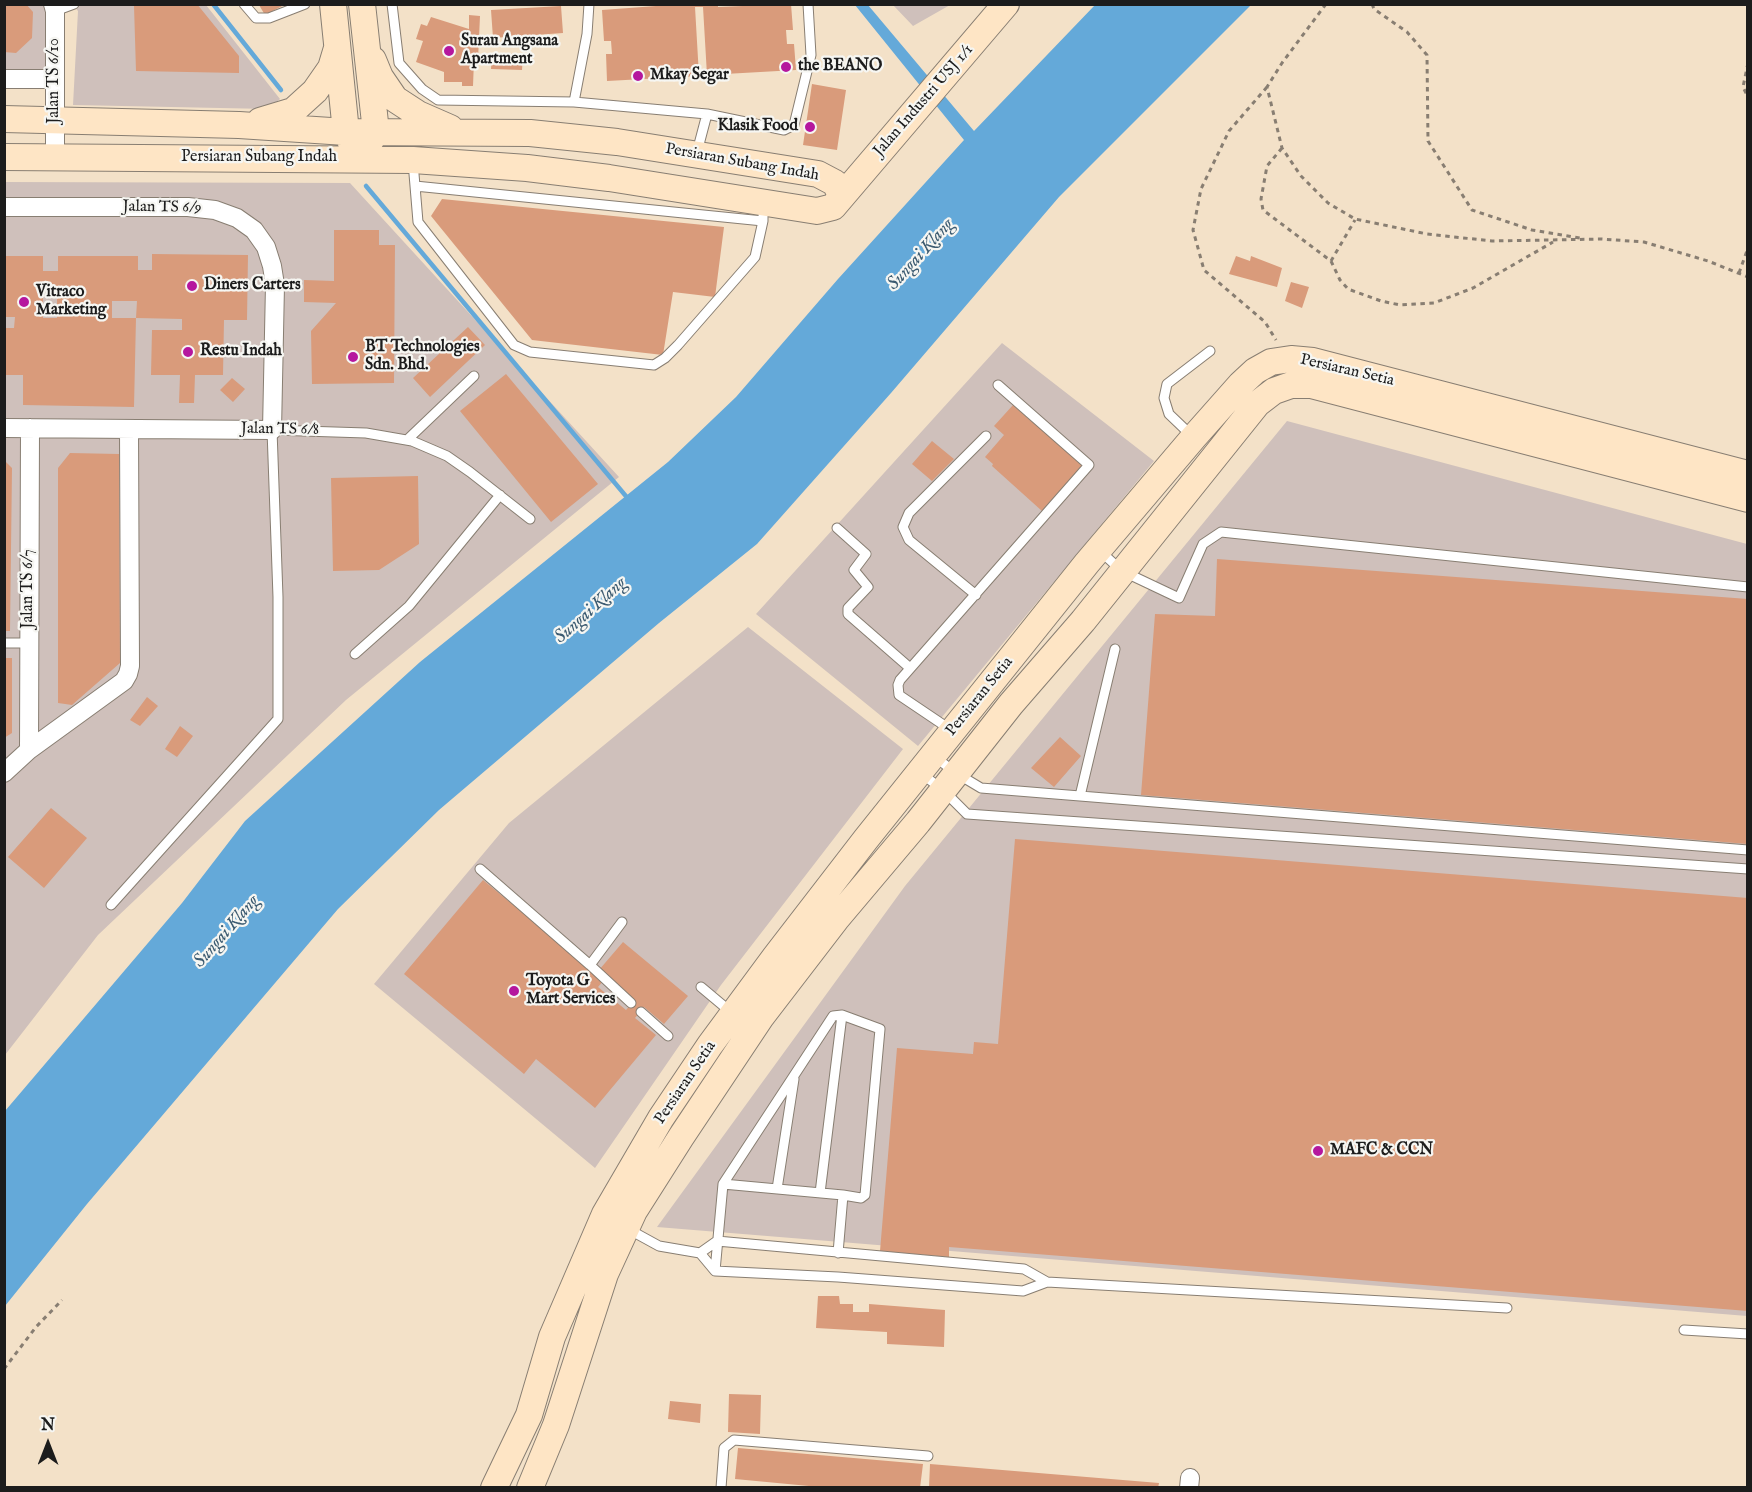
<!DOCTYPE html>
<style>
body{margin:0}
#map{position:relative;width:1752px;height:1492px;overflow:hidden;background:#f3e1c8;font-family:"IM FELL English",serif}
canvas{display:block}
.frame{position:absolute;inset:0;border:6px solid #1c1c1c;pointer-events:none}
.north{position:absolute;left:18px;top:1414px;width:60px;height:60px;-webkit-text-stroke:4px #f6f6f2;paint-order:stroke;rotate:0deg;font-size:16px;font-weight:700;line-height:24px;text-align:center;color:#1c1c1c}
.north::after{content:'';display:block;margin:auto;width:21px;height:27px;background:#1c1c1c;clip-path:polygon(50% 0,100% 100%,50% 72%,0 100%)}
</style>
<div id="map">
<canvas width="1752" height="1492"></canvas>
<div class="frame"></div>
<div class="north">N</div>
</div>
<script>
const ctx = document.querySelector('canvas').getContext('2d');
ctx.lineJoin = 'round';
function paint(path, color) { ctx.fillStyle = color; ctx.fill(path, 'evenodd'); }
const poly = rows => new Path2D(rows.map(r => 'M' + r).join(''));
function trace(path, color, width, dash) { ctx.strokeStyle = color; ctx.lineWidth = width; ctx.lineCap = dash ? 'butt' : 'round'; ctx.setLineDash(dash || []); ctx.stroke(path); }
function label(font, color, halo, rows, align = 'center') {
  ctx.font = font + ' "IM FELL English",serif'; ctx.lineWidth = 4.5; ctx.setLineDash([]); ctx.textBaseline = 'middle'; ctx.strokeStyle = halo; ctx.fillStyle = color; for (const [text, x, y, turn = 0] of rows) {
    ctx.save(); ctx.translate(x, y); ctx.rotate((+turn || 0) * Math.PI / 180); ctx.textAlign = isNaN(turn) ? turn : align; if (halo) ctx.strokeText(text, 0, 0); ctx.fillText(text, 0, 0); ctx.restore();
  }
}
const industrial = poly([
 [4,5,47,5,50,73,5,73],
 [73,5,206,5,280,99,269,109,73,105,78,11],
 [893,5,950,5,913,26],
 [5,182,350,183,619,477,346,700,98,935,5,1055],
 [1002,343,1154,461,918,746,756,614],
 [1287,421,1747,544,1747,1316,657,1227,905,886],
 [748,627,903,749,721,985,595,1168,374,984,509,823]
]);
const water = poly([
 [855,5,868,5,974,131,1095,5,1251,5,1059,197,891,393,757,544,659,623,439,810,338,909,87,1204,5,1306,5,1111,182,903,245,821,420,662,668,462,736,397,838,279,964,140]
]);
const stream = poly([
 [213,4,281,90],
 [366,186,630,501]
]);
const building = poly([
 [4,4,26,4,33,12,32,38,16,53,4,52],
 [136,4,197,4,239,56,239,73,136,71,134,6],
 [683,4,718,4,718,7,791,4,793,30,786,30,787,44,794,44,796,70,707,75,703,7,695,7,699,76,607,81,606,54,612,54,611,41,604,41,602,10],
 [259,5,284,5,265,15],
 [561,6,563,33,493,38,491,10],
 [469,15,480,16,478,60,474,60,473,86,462,86,462,82,444,82,444,72,416,62,423,41,416,39,421,24,427,26,431,17,469,29],
 [492,53,523,54,522,70,491,69],
 [812,84,846,90,837,150,803,145],
 [442,199,724,227,715,297,673,292,663,355,532,340,431,216],
 [334,230,379,230,379,245,395,245,394,383,312,384,311,331,336,303,304,302,304,280,334,281],
 [152,254,248,255,247,320,224,320,223,375,195,375,194,403,179,403,180,375,151,375,152,330,182,330,182,319,136,318,134,407,23,405,23,375,4,375,4,328,14,328,15,317,4,317,4,256,43,256,43,271,58,271,58,256,138,256,138,270,152,270],
 [43,287,57,287,57,318,43,318],
 [112,301,137,301,136,318,112,318],
 [1236,256,1250,261,1251,256,1282,268,1277,287,1229,274],
 [1291,282,1309,287,1302,308,1285,301],
 [468,327,485,345,430,397,413,378],
 [506,374,598,484,551,522,460,411],
 [232,378,245,389,233,402,220,390],
 [1013,405,1032,422,1034,419,1085,464,1042,511,992,466,993,464,985,457,1004,435,994,426],
 [932,441,954,459,932,481,912,464],
 [70,453,119,454,120,663,72,705,58,703,58,468],
 [5,461,12,468,10,631,5,631],
 [418,476,419,544,379,570,333,571,331,478],
 [1217,559,1748,599,1748,844,1141,795,1155,614,1215,616],
 [4,658,12,658,12,733,4,738],
 [147,697,158,706,140,726,130,720],
 [180,726,193,736,177,757,165,749],
 [1060,737,1081,756,1054,787,1031,768],
 [51,808,87,838,44,888,8,857],
 [1015,839,1748,898,1748,1311,949,1247,949,1257,880,1251,897,1048,973,1054,974,1042,998,1044],
 [483,880,604,980,598,987,626,1010,635,1000,599,970,623,942,688,996,664,1024,644,1007,635,1018,656,1035,595,1108,536,1059,524,1074,404,974],
 [818,1296,839,1296,840,1304,853,1304,853,1312,869,1312,869,1304,945,1310,944,1347,887,1344,887,1332,816,1328],
 [729,1394,761,1395,760,1434,728,1432],
 [670,1401,701,1404,700,1423,668,1419],
 [738,1448,923,1464,920,1488,830,1488,735,1479],
 [930,1464,1159,1483,1158,1488,929,1488]
]);
const path = poly([
 [1326,4,1282,63,1267,87,1282,148,1301,176,1328,203,1355,219,1427,234,1492,241,1601,239,1644,242,1708,261,1748,277],
 [1372,4,1374,9,1407,32,1427,55,1428,141,1472,210,1532,230,1580,238],
 [1748,63,1743,87,1748,97],
 [1267,87,1229,131,1201,189,1193,230,1204,270,1265,322,1276,340],
 [1282,148,1267,166,1261,199,1263,210,1331,261,1355,220],
 [1331,261,1340,280,1348,289,1381,301,1400,305,1434,303,1473,288,1553,242],
 [1739,273,1748,248],
 [4,1369,36,1327,62,1300]
]);
const lane = poly([
 [244,4,256,18,269,18,305,4],
 [392,4,399,63,422,89,438,100,574,102,707,114,784,130,794,125,811,55,808,4],
 [55,11,74,4],
 [574,102,587,34,589,4],
 [697,152,707,114],
 [413,162,418,222,514,345,530,352,654,365,665,358,678,345,755,257,763,221],
 [415,186,763,221,763,216],
 [1192,436,1169,414,1164,398,1167,384,1210,351],
 [407,440,474,376],
 [837,528,866,554,854,570,868,587,848,608,848,614,910,668],
 [1100,551,1122,571,1179,598,1203,544,1221,532,1748,587],
 [976,595,909,540,903,527,909,513,986,436],
 [4,643,29,643],
 [355,654,409,606,500,495],
 [951,730,899,695,898,685,900,680,1089,465,998,385],
 [935,757,956,773,981,788,1748,850],
 [922,774,943,790,967,814,1748,869],
 [1080,796,1115,649],
 [480,869,590,965,631,1003],
 [111,905,278,719,278,597,272,430,366,433,412,441,447,456,470,472,530,519],
 [590,965,622,922],
 [701,987,732,1013],
 [641,1012,668,1036],
 [723,1184,843,1195],
 [777,1189,794,1079],
 [820,1193,842,1015],
 [628,1229,659,1246,700,1253,715,1271,838,1277,1023,1291,1047,1282,1507,1308],
 [700,1253,717,1241,1024,1269,1047,1282],
 [715,1271,723,1184,833,1016,842,1015,880,1029,865,1195,861,1198,843,1195,838,1253],
 [1684,1330,1748,1334],
 [721,1488,724,1448,734,1440,928,1456]
]);
const street = poly([
 [53,4,55,11,55,158],
 [4,79,55,79],
 [4,207,188,207,215,210,237,218,254,230,266,247,272,266,275,285,272,430,4,428],
 [29,750,30,428],
 [4,773,29,750,124,681,128,674,130,666,129,429],
 [1189,1488,1190,1478]
]);
const secondary = poly([
 [333,4,346,132,354,148],
 [362,4,376,132,367,146],
 [373,60,380,77,395,99,418,114,450,128],
 [4,119,239,125,346,132,530,133,617,142,818,174,835,183,841,195],
 [260,121,293,111,315,91,331,68,337,48],
 [4,157,413,160,527,168,609,178,817,211,833,207,1006,4],
 [494,1488,529,1415,552,1337,605,1214,661,1118,710,1045,775,957,866,839,1087,563,1194,437,1241,384,1255,371,1271,362,1291,359,1313,361,1748,474],
 [530,1488,556,1425,605,1274,634,1211,681,1137,761,1017,837,918,918,822,1011,704,1083,621,1257,404,1274,391,1291,385,1311,385,1748,499]
]);
const markers = [
 [449,51,6,"#b5179e"],
 [786,67,6,"#b5179e"],
 [638,76,6,"#b5179e"],
 [810,127,6,"#b5179e"],
 [192,286,6,"#b5179e"],
 [24,302,6,"#b5179e"],
 [188,352,6,"#b5179e"],
 [353,357,6,"#b5179e"],
 [514,991,6,"#b5179e"],
 [1318,1151,6,"#b5179e"]
];
const poiNames = [
 ["Surau Angsana",461,42],
 ["Apartment",461,60],
 ["the BEANO",798,67],
 ["Mkay Segar",650,76],
 ["Klasik Food",798,127,"right"],
 ["Diners Carters",204,286],
 ["Vitraco",36,293],
 ["Marketing",36,311],
 ["BT Technologies",365,348],
 ["Sdn. Bhd.",365,366],
 ["Restu Indah",200,352],
 ["Toyota G",526,982],
 ["Mart Services",526,1000],
 ["MAFC & CCN",1330,1151]
];
const streetNames = [
 ["Jalan TS 6/10",55,81,-90],
 ["Jalan Industri USJ 1/1",924,101,-49],
 ["Persiaran Subang Indah",259,158],
 ["Persiaran Subang Indah",742,163,10],
 ["Jalan TS 6/9",162,208,1],
 ["Persiaran Setia",1347,371,13],
 ["Jalan TS 6/8",280,430,1],
 ["Jalan TS 6/7",29,589,-90],
 ["Persiaran Setia",980,697,-51],
 ["Persiaran Setia",686,1083,-56]
];
const waterNames = [
 ["Sungai Klang",921,255,-48],
 ["Sungai Klang",591,611,-42],
 ["Sungai Klang",227,932,-49]
];
paint(industrial, '#cfc0bb');
paint(water, '#64a9d9');
trace(stream, '#64a9d9', 4.5);
paint(building, '#d99b7b');
trace(lane, '#887e72', 11);
trace(street, '#887e72', 20);
trace(secondary, '#887e72', 28);
trace(path, '#887e72', 3, [4.5, 4.5]);
trace(lane, '#fff', 9);
trace(street, '#fff', 18);
trace(secondary, '#fee5c5', 26);
for (const [x, y, r, color] of markers) { const dot = new Path2D(); dot.arc(x, y, r, 0, 2 * Math.PI); ctx.fillStyle = color; ctx.fill(dot); trace(dot, '#f6f6f2', 2); }
label('bold 16px', '#1c1c1c', '#f6f6f2', poiNames, 'left');
label('16px', '#1c1c1c', '#f6f6f2', streetNames);
label('italic 18px', '#3c5b71', '#f6f6f2', waterNames);
</script>
